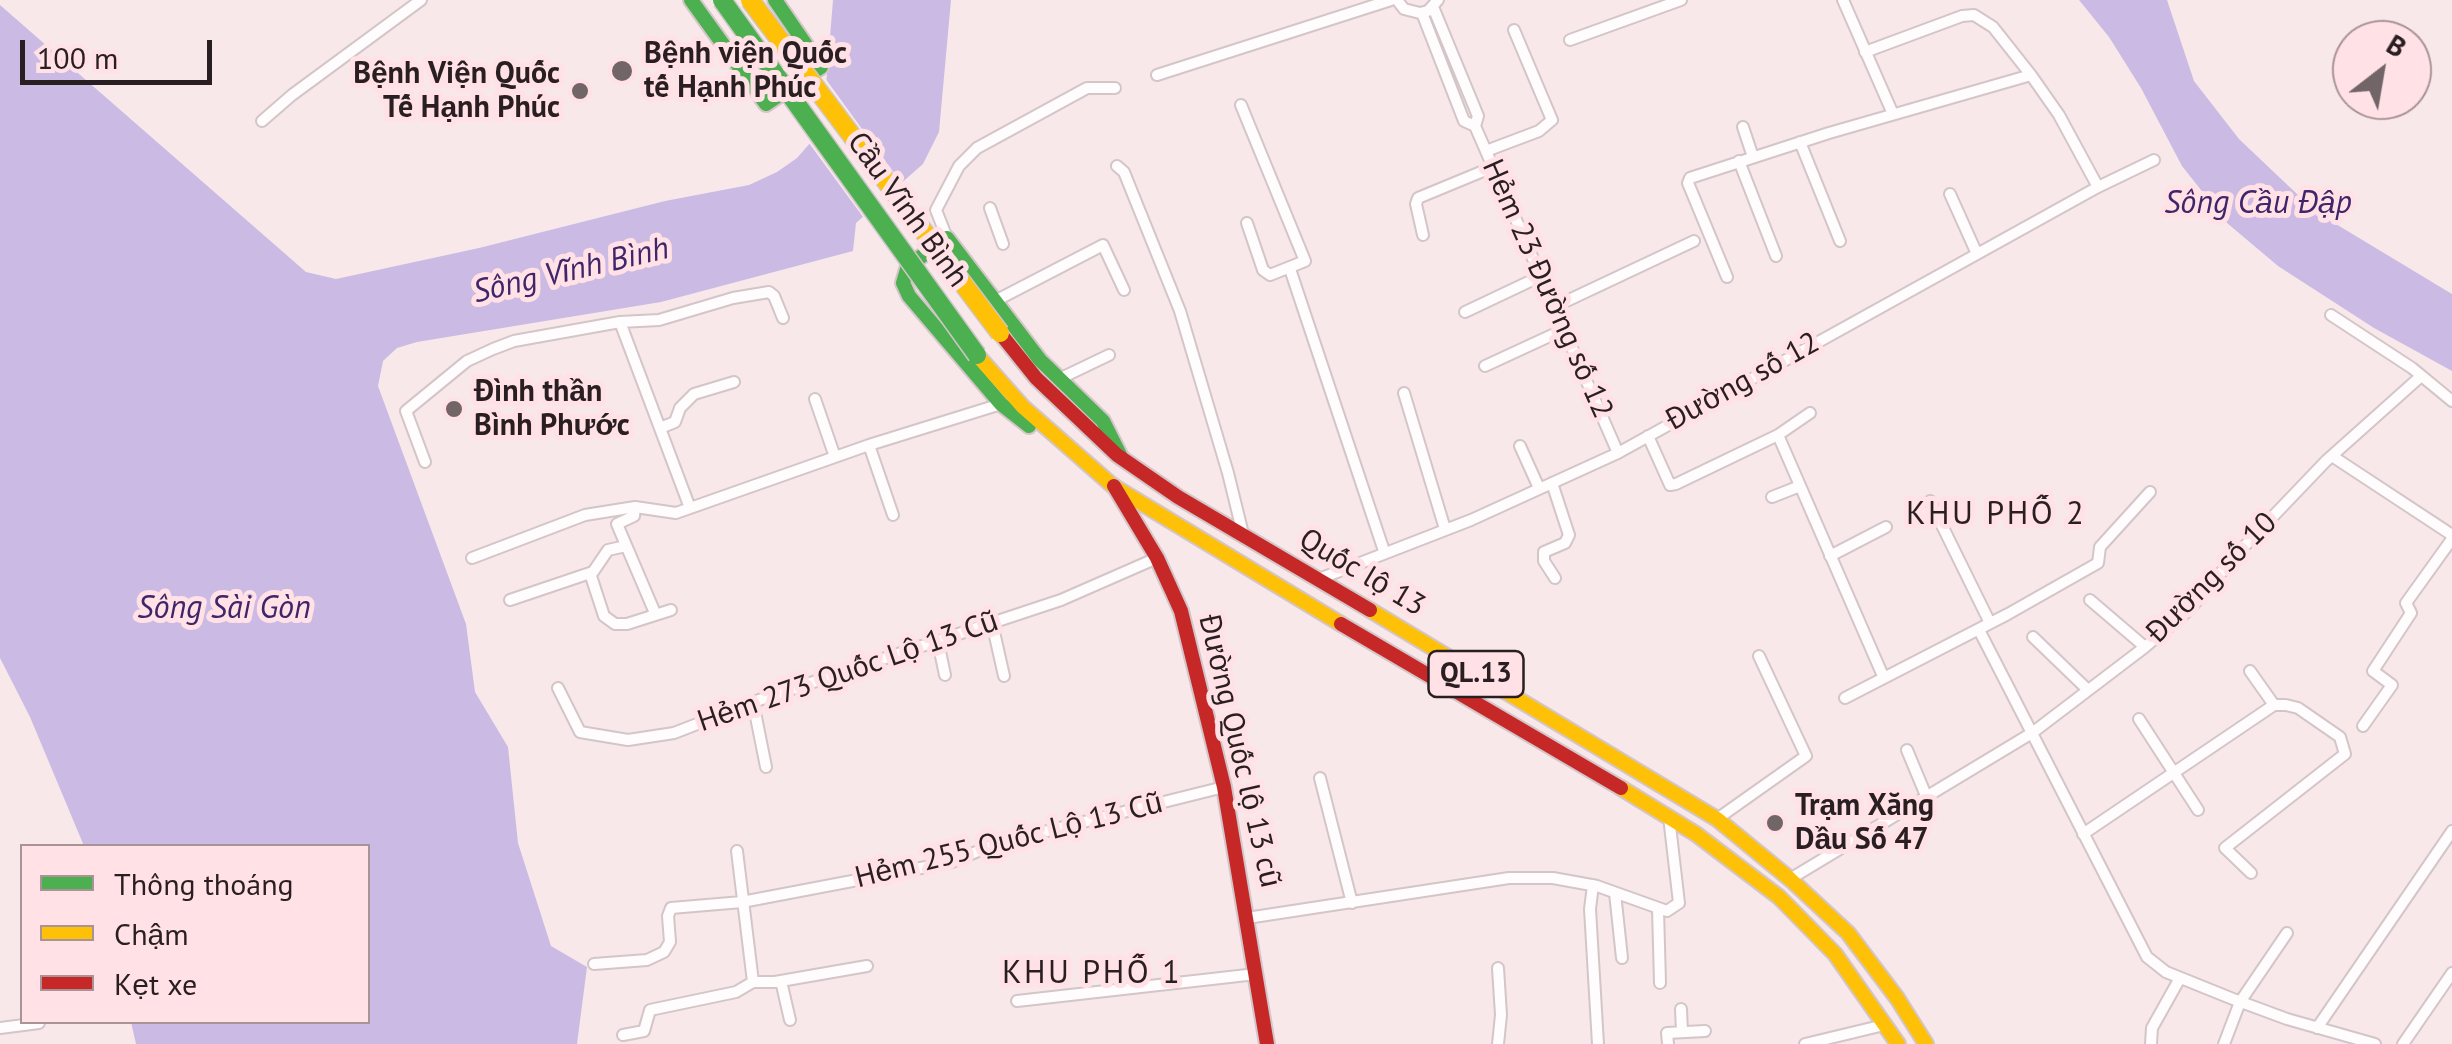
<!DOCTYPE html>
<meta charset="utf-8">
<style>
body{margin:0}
#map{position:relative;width:2452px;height:1044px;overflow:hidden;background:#f8e8ea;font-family:"PT Sans",sans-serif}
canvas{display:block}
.legend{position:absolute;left:20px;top:844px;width:350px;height:180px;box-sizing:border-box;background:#ffe1e6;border:2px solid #a99397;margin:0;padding:12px 18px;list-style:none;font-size:30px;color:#291e21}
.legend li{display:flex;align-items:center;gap:20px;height:50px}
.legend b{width:50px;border:2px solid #a99397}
.north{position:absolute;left:2332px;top:20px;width:100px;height:100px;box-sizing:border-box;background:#ffe1e6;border:2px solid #a99397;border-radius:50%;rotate:31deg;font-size:28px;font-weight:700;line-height:40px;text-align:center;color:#291e21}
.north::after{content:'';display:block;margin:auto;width:35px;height:45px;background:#716567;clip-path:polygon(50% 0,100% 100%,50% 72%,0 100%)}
.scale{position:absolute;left:20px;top:40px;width:192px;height:45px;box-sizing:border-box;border:5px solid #291e21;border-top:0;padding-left:12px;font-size:30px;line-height:35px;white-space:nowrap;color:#291e21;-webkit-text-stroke:8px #ffe1e6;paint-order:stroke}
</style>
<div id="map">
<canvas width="2452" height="1044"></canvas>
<ul class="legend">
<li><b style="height:12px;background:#4caf50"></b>Thông thoáng</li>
<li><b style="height:12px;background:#ffc107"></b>Chậm</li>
<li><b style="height:12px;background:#c62828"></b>Kẹt xe</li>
</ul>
<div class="north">B</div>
<div class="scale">100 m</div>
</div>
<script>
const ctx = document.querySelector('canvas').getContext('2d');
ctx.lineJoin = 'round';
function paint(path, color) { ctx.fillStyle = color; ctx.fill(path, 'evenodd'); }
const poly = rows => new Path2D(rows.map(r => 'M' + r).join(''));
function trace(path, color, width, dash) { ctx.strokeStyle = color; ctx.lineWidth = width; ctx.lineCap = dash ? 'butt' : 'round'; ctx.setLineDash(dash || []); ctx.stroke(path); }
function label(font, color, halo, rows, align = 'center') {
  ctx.font = font + ' "PT Sans",sans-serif'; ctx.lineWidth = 10; ctx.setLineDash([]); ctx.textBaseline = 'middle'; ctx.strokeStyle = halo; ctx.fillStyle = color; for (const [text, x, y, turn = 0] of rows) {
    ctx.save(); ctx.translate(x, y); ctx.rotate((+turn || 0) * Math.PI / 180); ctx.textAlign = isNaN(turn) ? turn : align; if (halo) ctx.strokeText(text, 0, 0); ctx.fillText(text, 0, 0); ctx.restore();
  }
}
const water = poly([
 [833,0,951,0,939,132,923,164,856,223,853,251,661,302,417,342,397,348,383,361,378,386,466,624,475,692,508,747,518,843,551,946,587,967,577,1044,136,1044,131,1022,368,1022,368,846,84,846,30,717,0,658,0,5,306,272,336,279,479,248,665,201,749,185,777,172,797,158,811,142,825,98],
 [2079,0,2167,0,2194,81,2239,139,2316,212,2452,294,2452,371,2374,328,2278,266,2227,223,2182,166,2141,88,2109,37]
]);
const pier = poly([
 [822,74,905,188,866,221,806,139,815,121]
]);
const street = poly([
 [1397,0,1404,9,1420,13,1428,11,1438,0],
 [1843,0,1893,114],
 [1433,7,1478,116,1475,126,1618,453],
 [1422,13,1464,121,1475,126],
 [1570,40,1681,0],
 [1865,52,1962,16,1974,15,1993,27,2031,75,2059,115,2098,187],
 [1157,75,1391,0],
 [1241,105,1305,261,1270,275,1263,270,1247,223],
 [262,121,292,95,421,0],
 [1743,127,1753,157],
 [1800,142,1840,241],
 [1486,151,1539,131,1552,120,1514,30],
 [1739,161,1776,256],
 [1117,166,1124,172,1180,311,1228,473,1243,534],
 [1950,194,1977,254],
 [990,208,1003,244],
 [1423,235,1416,204,1418,198,1493,167],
 [947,238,936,210,959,166,977,148,1087,88,1115,88],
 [1290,269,1384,551],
 [1727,277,1688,183,1690,178,1829,133,2031,75],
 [995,301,1103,245,1124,290],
 [1556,306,1694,241],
 [1465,312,1541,276],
 [2331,315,2412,368,2452,401],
 [620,322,690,508],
 [1485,366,1565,329],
 [1059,379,1109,355],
 [1404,393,1445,529],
 [815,399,835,457],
 [660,428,675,422,680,408,694,394,734,382],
 [1778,435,1883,676],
 [1648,436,1670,485,1676,484,1778,435,1810,413],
 [869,445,893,515],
 [1520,446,1539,488],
 [2332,456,2452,535],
 [425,462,406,411,467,361,493,349,514,341,620,322,659,320,733,298,769,292,774,296,783,318],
 [1552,483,1569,535,1565,543,1544,552,1544,561,1555,578],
 [1772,497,1800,486],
 [1930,501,1990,623],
 [635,507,634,516,617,524,655,613],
 [1830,556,1886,527],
 [472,558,585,515,635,507,676,513,869,445,1001,404],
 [590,573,604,616,615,624,627,624,671,610],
 [1319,579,1471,520,1618,453,2098,187,2154,160],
 [510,600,593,572,608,550,626,546],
 [2090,600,2145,647],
 [992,623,1004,676],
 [1979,630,2147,957,2166,972,2233,999,2287,1019,2375,1044],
 [2033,637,2088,690],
 [938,642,945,675],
 [2250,671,2274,705],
 [558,688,580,732,628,740,674,733,759,700,1061,600,1157,558],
 [1845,698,2008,614,2098,563,2100,547,2150,492],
 [753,702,766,767],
 [2139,719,2198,810],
 [2363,726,2392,685,2373,671,2411,613,2406,603,2452,539],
 [1907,750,1927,798],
 [1320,778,1352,903],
 [1717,819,1806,756,1759,656],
 [2083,834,2274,705,2286,705,2298,708,2340,737,2345,754,2225,848,2251,873],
 [737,851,753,982],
 [1790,879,2032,733,2145,647,2189,610,2237,554,2326,461,2420,377],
 [1593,885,1590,909,1598,1044],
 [1615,893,1622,958],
 [1658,909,1660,983],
 [1247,918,1509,878,1553,878,1597,886,1667,911,1679,903,1669,817],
 [594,964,647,960,664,952,670,942,668,916,671,908,742,902,952,862,995,844,1224,787],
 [1498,968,1501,1015,1498,1044],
 [781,981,790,1020],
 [1017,1001,1256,974],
 [1681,1009,1682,1032],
 [0,1028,39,1023],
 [2317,1028,2452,831],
 [623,1035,644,1031,650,1010,736,992,753,982,775,982,867,966],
 [1668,1044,1667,1033,1705,1031],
 [1805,1044,1884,1025],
 [2151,1044,2152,1028,2180,978],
 [2224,1044,2240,1002,2287,933],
 [2403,1044,2452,973]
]);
const fast = poly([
 [691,0,766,104,821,67,775,0],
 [1029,426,1001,404,909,296,903,283,908,266,947,238,1040,360,1103,421,1120,455]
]);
const slow = poly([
 [977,355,1023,407,1113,486,1341,624],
 [1370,610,1717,819,1790,879,1848,933,1897,998,1926,1044],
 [1621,788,1696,834,1779,897,1835,954,1898,1044]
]);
const jam = poly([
 [1000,333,1036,378,1117,455,1178,497,1370,610],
 [1114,486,1157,558,1181,611,1224,787,1267,1044],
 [1341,624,1621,788]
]);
const fastBridge = poly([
 [722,0,977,355]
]);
const slowBridge = poly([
 [750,0,1000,333]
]);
const markers = [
 [622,71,12,"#716567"],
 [580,91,10,"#716567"],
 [454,409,10,"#716567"],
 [1775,823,10,"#716567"]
];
const shields = [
 [1476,674,95]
];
const shieldNames = [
 ["QL.13",1476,674]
];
const poiNames = [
 ["Bệnh viện Quốc",644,54],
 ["tế Hạnh Phúc",644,88],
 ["Bệnh Viện Quốc",560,74,"right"],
 ["Tế Hạnh Phúc",560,108,"right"],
 ["Đình thần",474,392],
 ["Bình Phước",474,426],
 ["Trạm Xăng",1795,806],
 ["Dầu Số 47",1795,840]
];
const streetNames = [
 ["Cầu Vĩnh Bình",907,210,54],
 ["Hẻm 23 Đường số 12",1547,289,66],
 ["Đường số 12",1743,382,-29],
 ["Quốc lộ 13",1362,573,31],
 ["Đường số 10",2212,578,-45],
 ["Hẻm 273 Quốc Lộ 13 Cũ",848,672,-19],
 ["Đường Quốc lộ 13 cũ",1239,751,77],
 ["Hẻm 255 Quốc Lộ 13 Cũ",1009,841,-14]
];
const waterNames = [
 ["Sông Cầu Đập",2258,204],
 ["Sông Vĩnh Bình",571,271,-13],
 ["Sông Sài Gòn",224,609]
];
const neighbourhoodNames = [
 ["KHU PHỐ 2",1996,515],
 ["KHU PHỐ 1",1092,974]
];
paint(water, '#cbbbe4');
paint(pier, '#f8e8ea');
trace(street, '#d3c5c8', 14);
trace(fast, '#d3c5c8', 18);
trace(slow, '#d3c5c8', 18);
trace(jam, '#d3c5c8', 18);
trace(street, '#fefcfc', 10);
trace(fast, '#4caf50', 14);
trace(slow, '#ffc107', 14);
trace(jam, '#c62828', 14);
trace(fastBridge, '#cec6c7', 21, []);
trace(slowBridge, '#cec6c7', 21, []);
trace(fastBridge, '#4caf50', 18);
trace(slowBridge, '#ffc107', 18);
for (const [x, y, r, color] of markers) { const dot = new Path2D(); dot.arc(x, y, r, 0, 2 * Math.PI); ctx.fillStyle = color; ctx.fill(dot); trace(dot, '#ffe1e6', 4); }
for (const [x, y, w] of shields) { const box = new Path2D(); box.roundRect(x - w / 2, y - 23, w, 46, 8); ctx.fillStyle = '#ffe1e6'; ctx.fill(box); trace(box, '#291e21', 2.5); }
label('bold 28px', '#291e21', null, shieldNames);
label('bold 30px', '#291e21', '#ffe1e6', poiNames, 'left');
label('30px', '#291e21', '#ffe1e6', streetNames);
label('italic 32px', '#3f2569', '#ffe1e6', waterNames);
ctx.letterSpacing = '2.5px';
label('32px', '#291e21', '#ffe1e6', neighbourhoodNames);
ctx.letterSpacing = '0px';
</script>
